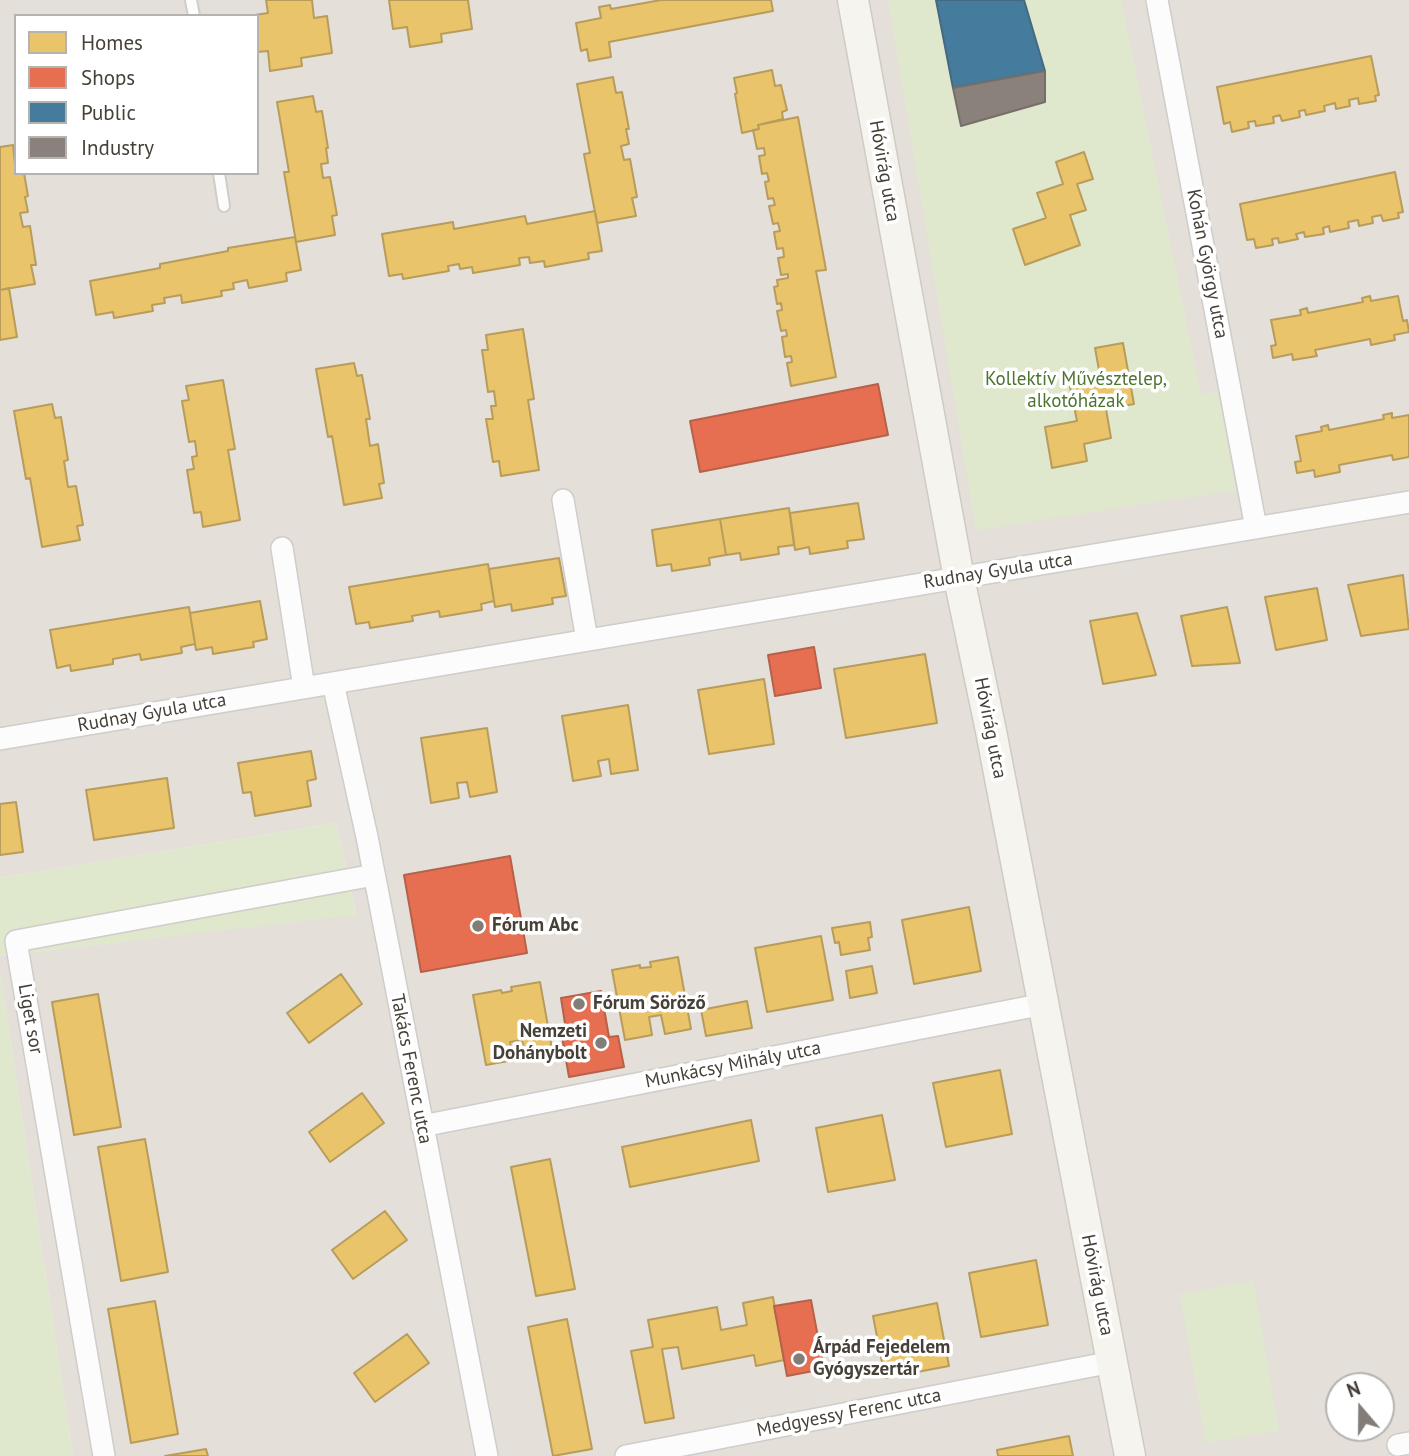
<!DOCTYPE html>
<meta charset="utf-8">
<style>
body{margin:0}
#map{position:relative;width:1409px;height:1456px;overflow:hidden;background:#f1eeeb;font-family:"PT Sans",sans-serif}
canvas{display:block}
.legend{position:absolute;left:14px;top:14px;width:245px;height:161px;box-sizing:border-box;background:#fff;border:2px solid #b5b3af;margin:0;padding:9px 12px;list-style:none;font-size:21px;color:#464038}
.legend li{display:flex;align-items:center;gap:14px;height:35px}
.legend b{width:35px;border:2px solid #b5b3af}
.north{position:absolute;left:1325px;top:1372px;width:70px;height:70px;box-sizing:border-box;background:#fff;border:2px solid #b5b3af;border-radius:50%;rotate:340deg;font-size:19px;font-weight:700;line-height:28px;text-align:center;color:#464038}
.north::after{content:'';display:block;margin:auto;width:24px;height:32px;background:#827d77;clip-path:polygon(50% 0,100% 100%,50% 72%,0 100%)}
</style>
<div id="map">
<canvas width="1409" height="1456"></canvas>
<ul class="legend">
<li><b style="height:19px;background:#e9c46a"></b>Homes</li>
<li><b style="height:19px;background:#e76f51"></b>Shops</li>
<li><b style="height:19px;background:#457b9d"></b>Public</li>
<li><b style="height:19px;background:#8a817c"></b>Industry</li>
</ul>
<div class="north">N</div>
</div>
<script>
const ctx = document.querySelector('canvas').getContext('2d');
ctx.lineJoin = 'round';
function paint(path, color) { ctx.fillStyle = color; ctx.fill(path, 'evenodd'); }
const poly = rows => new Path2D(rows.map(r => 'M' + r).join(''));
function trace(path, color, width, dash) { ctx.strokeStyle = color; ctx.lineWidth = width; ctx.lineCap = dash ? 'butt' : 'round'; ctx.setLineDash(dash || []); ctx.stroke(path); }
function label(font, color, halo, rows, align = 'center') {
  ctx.font = font + ' "PT Sans",sans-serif'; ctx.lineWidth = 7; ctx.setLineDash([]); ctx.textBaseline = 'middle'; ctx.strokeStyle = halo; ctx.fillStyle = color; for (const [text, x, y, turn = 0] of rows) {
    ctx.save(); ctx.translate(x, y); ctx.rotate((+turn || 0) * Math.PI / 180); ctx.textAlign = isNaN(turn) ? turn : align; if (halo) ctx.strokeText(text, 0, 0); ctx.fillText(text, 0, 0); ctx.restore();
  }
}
const residential = poly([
 [0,0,1409,0,1409,1456,73,1456,0,973,0,956,356,914,336,823,0,878],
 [16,16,257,16,257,173,16,173],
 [1339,1386,1381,1386,1381,1428,1339,1428]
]);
const green = poly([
 [888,0,1121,0,1201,394,1218,392,1236,490,976,530],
 [336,823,356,915,0,956,0,878],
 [0,973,73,1456,0,1456],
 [1253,1281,1279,1431,1206,1443,1180,1294]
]);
const homes = poly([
 [266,0,312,0,314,18,327,16,332,53,301,58,302,66,270,71,268,51,257,52,257,16,248,16,268,13,266,0],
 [389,0,468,0,472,29,441,34,442,42,410,47,407,27,393,29,389,0],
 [661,0,771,0,773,11,609,42,611,57,589,61,587,49,581,51,576,23,601,18,599,7,610,5,611,9,661,0],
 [1371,56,1379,95,1375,96,1376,101,1359,104,1358,98,1349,100,1350,106,1336,109,1335,103,1324,106,1325,111,1306,115,1305,110,1299,111,1300,117,1282,121,1280,115,1273,117,1274,123,1256,126,1255,121,1248,122,1249,128,1232,132,1230,122,1224,124,1217,87,1371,56],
 [772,70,775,86,781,85,787,110,782,112,783,119,758,125,759,129,742,133,735,94,737,93,734,78,772,70],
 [613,77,616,93,622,92,629,129,626,129,629,144,621,146,624,160,630,159,637,197,632,198,636,216,597,223,584,154,590,153,577,84,613,77],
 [313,96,316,112,322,111,328,148,326,148,328,163,321,164,323,178,330,177,337,215,332,216,335,235,296,242,284,172,289,172,277,102,313,96],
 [798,117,826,270,816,271,836,377,791,386,787,363,792,362,791,356,785,357,782,337,787,336,786,330,781,331,777,311,782,310,781,303,777,304,774,287,778,286,777,280,788,278,788,274,781,275,778,258,784,257,783,248,777,249,774,232,780,231,778,223,773,224,769,206,775,205,773,198,768,199,765,182,769,181,767,173,762,174,759,156,765,155,764,148,757,149,753,130,759,129,758,125,798,117],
 [13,145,16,173,24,173,28,196,25,197,28,212,20,213,23,227,30,226,36,265,31,265,35,284,0,290,0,147,13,145],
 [1084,152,1093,179,1077,184,1086,210,1070,215,1080,245,1025,265,1013,229,1046,218,1037,193,1063,184,1056,162,1084,152],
 [1395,172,1403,212,1398,213,1399,218,1383,221,1381,215,1372,217,1373,223,1359,226,1358,220,1348,222,1349,228,1330,232,1329,226,1323,228,1324,234,1305,237,1304,232,1296,234,1298,239,1279,243,1278,238,1272,239,1273,245,1256,248,1254,239,1247,240,1240,204,1395,172],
 [595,211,602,251,588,253,589,259,545,267,544,261,530,263,529,257,519,258,520,265,473,273,472,267,460,269,459,264,448,266,449,271,403,279,402,274,389,276,382,234,453,222,454,229,525,216,527,224,595,211],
 [295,237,301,270,286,273,287,281,249,288,247,280,233,283,234,289,221,291,222,296,182,303,181,295,164,298,165,303,152,305,153,311,114,318,113,312,96,315,90,281,160,268,160,264,228,251,228,248,295,237],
 [9,288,17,337,0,340,0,290,9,288],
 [1370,296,1371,301,1398,296,1403,321,1407,320,1409,332,1394,335,1395,340,1371,345,1370,339,1315,350,1317,356,1293,360,1292,354,1273,358,1271,346,1276,345,1271,320,1301,315,1300,310,1307,308,1308,313,1363,302,1362,298,1370,296],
 [523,329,534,399,528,400,539,470,501,476,499,461,493,462,486,419,493,419,491,406,496,406,494,391,488,392,482,350,488,350,486,335,523,329],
 [1123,343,1134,404,1106,409,1111,438,1084,444,1087,461,1052,468,1045,427,1077,421,1070,387,1101,381,1095,348,1123,343],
 [354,363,357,376,362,375,370,419,366,419,370,446,378,444,384,483,379,484,382,498,344,505,332,436,328,437,316,369,354,363],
 [223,380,235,449,228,450,240,520,203,527,201,512,194,513,187,470,194,469,192,457,197,456,195,441,189,442,182,401,189,400,186,386,223,380],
 [52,404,55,418,61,417,68,460,64,461,68,487,76,486,83,525,77,526,80,540,42,547,30,478,26,479,14,411,52,404],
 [1392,413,1392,418,1409,415,1409,457,1393,460,1392,455,1339,465,1340,472,1315,477,1314,470,1297,473,1295,462,1301,461,1296,436,1322,431,1321,427,1328,425,1329,430,1384,419,1383,415,1392,413],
 [858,503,864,539,847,541,848,548,810,554,809,547,795,550,790,513,858,503],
 [789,508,794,545,778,547,779,554,741,560,740,553,726,555,720,519,789,508],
 [720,519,726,555,709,558,710,565,672,571,671,564,657,566,652,530,720,519],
 [559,558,566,596,552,598,553,604,512,611,511,604,495,607,489,569,559,558],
 [488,564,494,601,481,604,482,610,440,617,439,611,412,616,413,621,370,628,369,622,356,624,349,587,488,564],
 [1403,575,1409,629,1361,636,1348,585,1403,575],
 [1317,588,1327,640,1276,650,1265,597,1317,588],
 [260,601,267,639,253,642,254,647,213,654,212,647,196,650,190,613,260,601],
 [189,607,195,644,181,647,182,653,141,660,140,654,113,659,113,664,71,671,70,665,57,668,50,630,189,607],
 [1227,607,1240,663,1192,666,1181,616,1227,607],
 [1137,613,1156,675,1103,684,1090,621,1137,613],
 [925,654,937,723,846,738,834,669,925,654],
 [764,679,774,744,709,754,698,690,764,679],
 [628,705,638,770,611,774,609,759,598,761,601,776,573,781,562,716,628,705],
 [487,728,497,792,470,797,467,782,457,783,459,798,431,803,421,738,487,728],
 [311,751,316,779,307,781,311,806,255,816,251,792,243,793,238,763,311,751],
 [167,778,174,828,94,840,86,790,167,778],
 [16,802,23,852,0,855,0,804,16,802],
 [969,907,981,971,914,984,902,920,969,907],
 [870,922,872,937,868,938,870,950,841,955,839,942,835,943,832,928,870,922],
 [821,936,833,1000,767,1012,755,948,821,936],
 [678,957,691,1029,665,1034,661,1015,649,1017,652,1035,625,1040,612,970,640,965,640,968,651,967,650,962,678,957],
 [872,966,877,993,850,998,846,971,872,966],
 [341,974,362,1004,309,1043,287,1013,341,974],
 [540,982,553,1054,526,1059,522,1040,510,1042,514,1060,486,1065,473,995,501,990,502,993,512,991,511,987,540,982],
 [98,994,121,1127,74,1135,52,1002,98,994],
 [747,1001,752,1028,706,1036,701,1010,747,1001],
 [1000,1070,1012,1134,946,1147,933,1083,1000,1070],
 [362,1093,384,1123,330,1162,309,1132,362,1093],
 [882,1115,895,1180,828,1192,816,1128,882,1115],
 [751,1120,759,1161,630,1187,622,1147,751,1120],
 [145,1139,168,1272,121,1281,98,1147,145,1139],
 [550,1159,575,1289,536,1296,511,1167,550,1159],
 [385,1211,407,1240,353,1279,332,1250,385,1211],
 [1036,1260,1048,1325,981,1337,969,1273,1036,1260],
 [773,1297,784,1360,756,1366,754,1355,682,1369,678,1347,662,1349,674,1418,645,1423,631,1351,653,1347,648,1320,717,1307,721,1330,747,1325,743,1303,773,1297],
 [155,1301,178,1434,131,1443,108,1309,155,1301],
 [937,1303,949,1366,885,1378,873,1316,937,1303],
 [567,1319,592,1449,553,1456,528,1327,567,1319],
 [407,1334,429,1363,375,1402,354,1373,407,1334],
 [1069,1436,1073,1456,998,1456,997,1450,1069,1436],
 [206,1449,208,1456,165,1456,206,1449]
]);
const shops = poly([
 [878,384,888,435,700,472,690,421,878,384],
 [814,647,821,688,775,696,768,655,814,647],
 [510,856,527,953,421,972,404,875,510,856],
 [601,991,609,1037,618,1036,624,1067,569,1077,561,1031,566,1030,561,998,601,991],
 [811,1300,824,1369,787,1376,774,1306,811,1300]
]);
const public = poly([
 [936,0,1024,0,1045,71,953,88,936,0]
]);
const industry = poly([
 [1045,71,1045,102,961,126,953,88,1045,71]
]);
const lane = poly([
 [191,0,194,16],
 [219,173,224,206]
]);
const street = poly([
 [1157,0,1256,528],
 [563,500,587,640],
 [282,548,304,688],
 [333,683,367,837,487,1456],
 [0,739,1409,502],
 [422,1126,1044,1004],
 [1398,1445,1409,1443],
 [104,1456,16,941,374,875],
 [626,1456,1112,1362]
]);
const secondary = poly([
 [853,0,959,578,991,731,1130,1456]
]);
const markers = [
 [478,926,7,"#827d77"],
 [579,1004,7,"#827d77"],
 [601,1043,7,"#827d77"],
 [799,1359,7,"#827d77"]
];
const streetNames = [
 ["Hóvirág utca",884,171,80],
 ["Kohán György utca",1207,264,79],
 ["Rudnay Gyula utca",998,571,-9],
 ["Rudnay Gyula utca",152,713,-10],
 ["Hóvirág utca",990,728,79],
 ["Liget sor",30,1019,80],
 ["Munkácsy Mihály utca",733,1065,-11],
 ["Takács Ferenc utca",411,1069,79],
 ["Hóvirág utca",1097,1285,79],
 ["Medgyessy Ferenc utca",849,1413,-11]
];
const parkNames = [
 ["Kollektív Művésztelep,",1076,380],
 ["alkotóházak",1076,402]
];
const poiNames = [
 ["Fórum Abc",492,926],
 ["Fórum Söröző",593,1004],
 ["Nemzeti",587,1032,"right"],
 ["Dohánybolt",587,1054,"right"],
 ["Árpád Fejedelem",813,1348],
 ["Gyógyszertár",813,1370]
];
paint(residential, '#e4e0d9');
paint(green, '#dfe8cd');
paint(homes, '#e9c46a');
trace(homes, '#b89c5b', 2);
paint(shops, '#e76f51');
trace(shops, '#b7614a', 2);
paint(public, '#457b9d');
trace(public, '#45697f', 2);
paint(industry, '#8a817c');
trace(industry, '#766e68', 2);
trace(lane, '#cfccc9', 14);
trace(street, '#cfccc9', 24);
trace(secondary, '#cfcbc2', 33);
trace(lane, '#fdfcfc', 10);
trace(street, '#fdfcfc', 21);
trace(secondary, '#f6f4ef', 30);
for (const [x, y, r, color] of markers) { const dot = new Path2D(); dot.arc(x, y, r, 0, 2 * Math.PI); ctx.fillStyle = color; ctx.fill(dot); trace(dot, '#fff', 2.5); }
label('19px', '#464038', '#fff', streetNames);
label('19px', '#4c742f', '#fff', parkNames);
label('bold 19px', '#464038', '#fff', poiNames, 'left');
</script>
